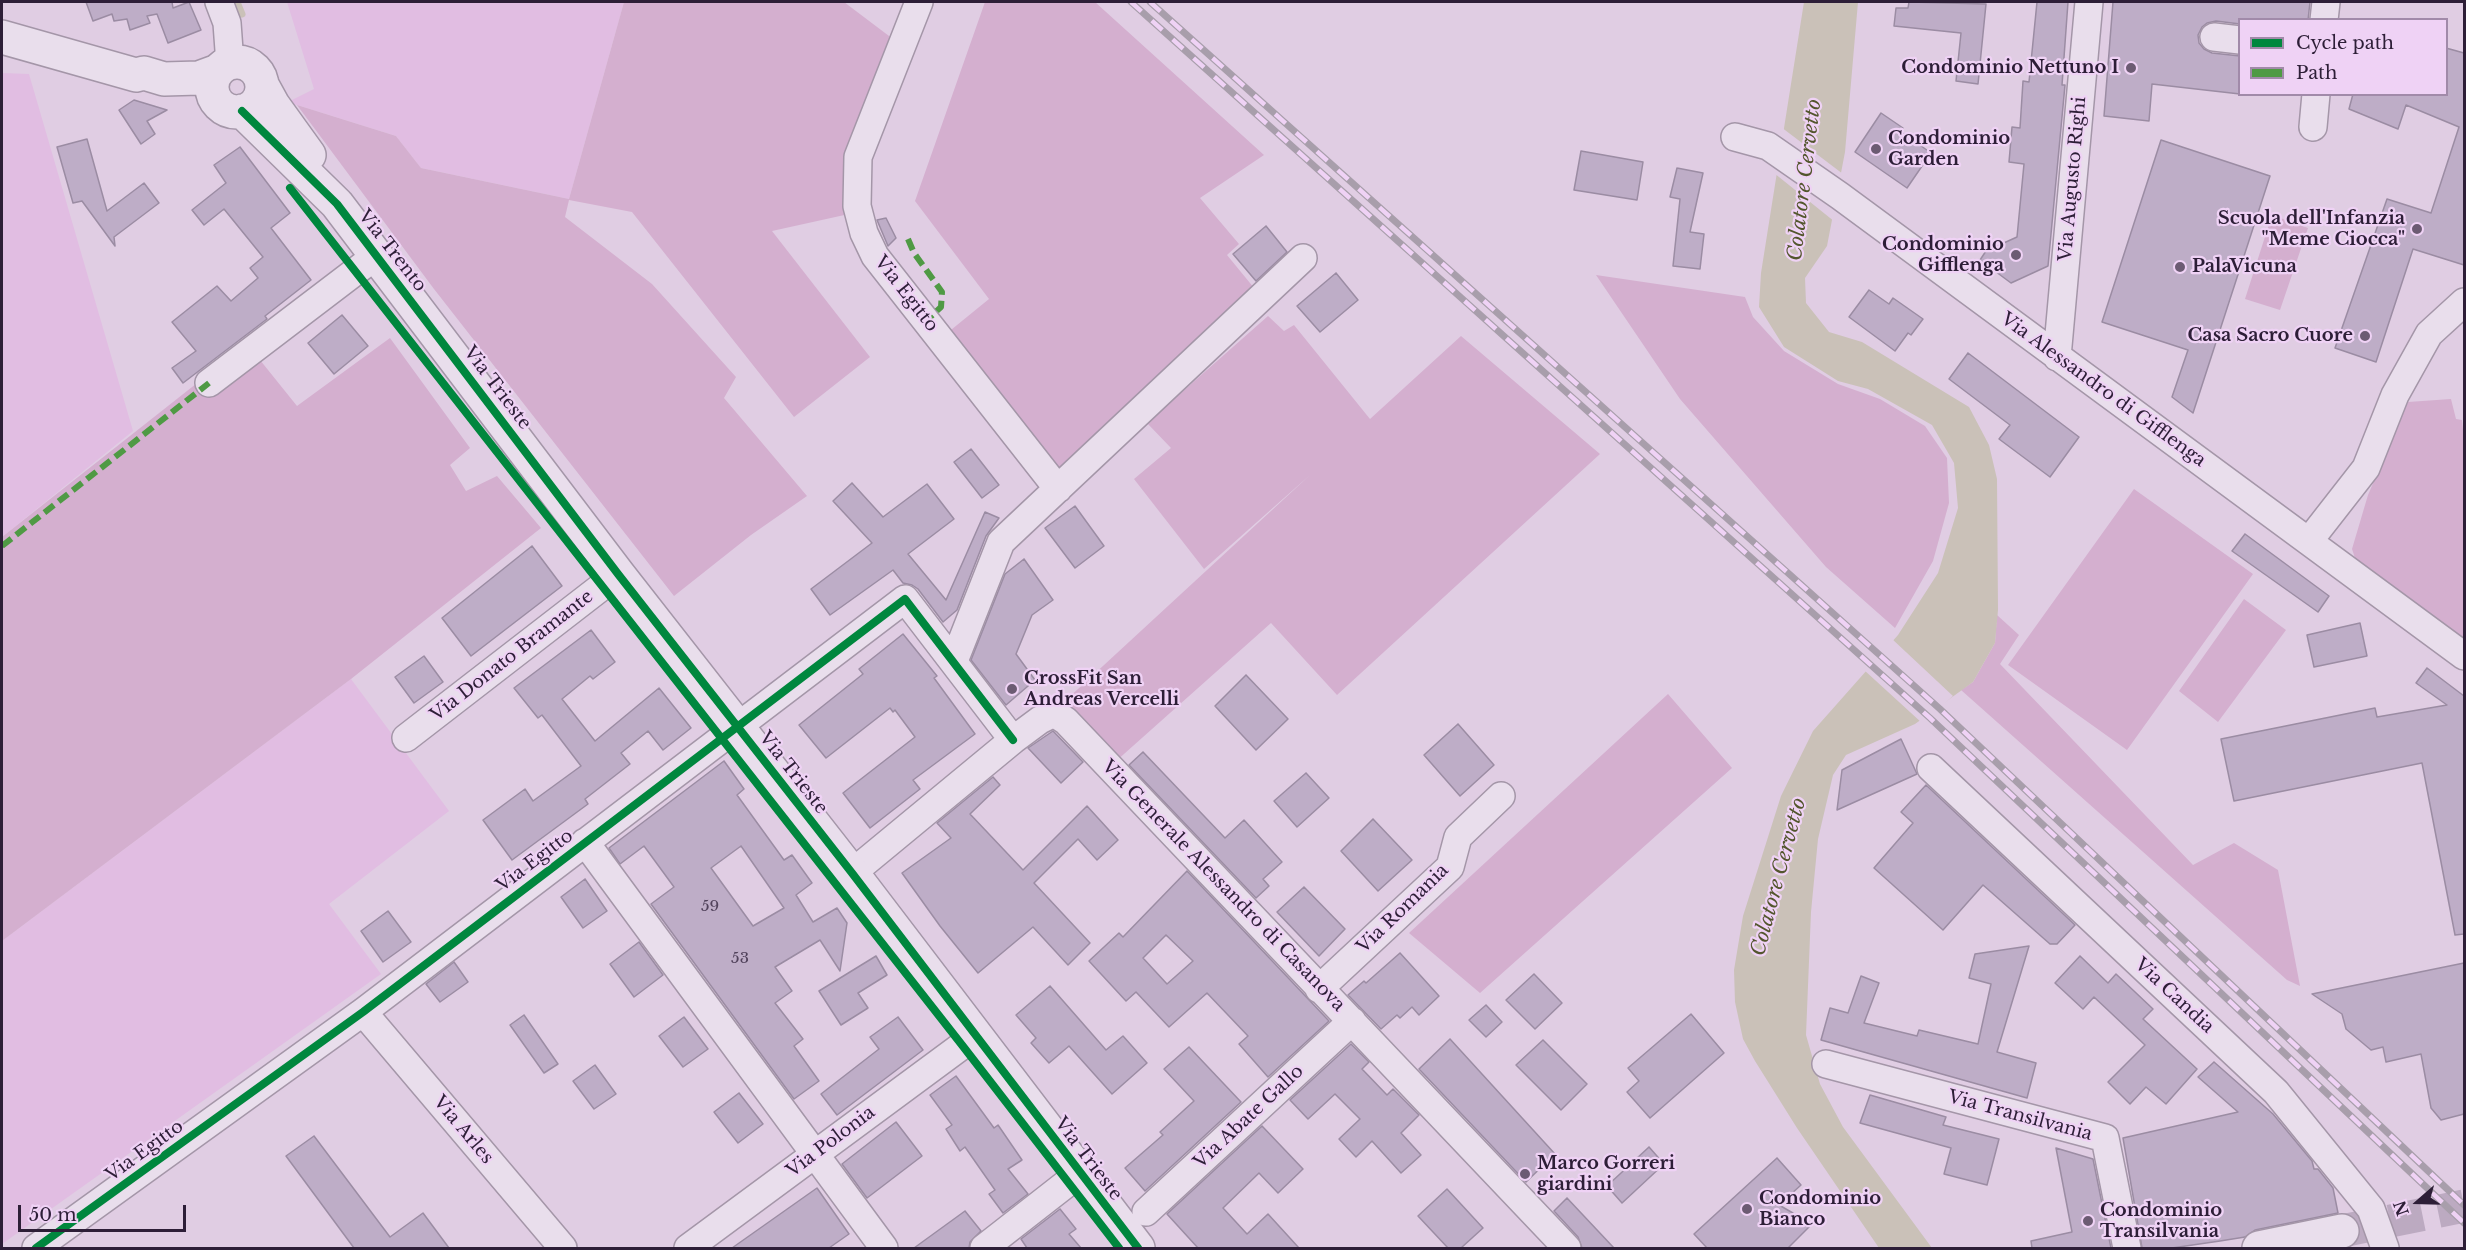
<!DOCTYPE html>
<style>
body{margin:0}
#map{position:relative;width:2466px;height:1250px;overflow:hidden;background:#e0cde3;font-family:"Libre Baskerville",serif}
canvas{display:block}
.frame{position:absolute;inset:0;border:3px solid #2d1e37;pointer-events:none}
.legend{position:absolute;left:2238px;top:18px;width:210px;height:78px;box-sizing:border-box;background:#efd2f5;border:2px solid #a18aa9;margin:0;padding:8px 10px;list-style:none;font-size:18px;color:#2d1e37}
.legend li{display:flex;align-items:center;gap:12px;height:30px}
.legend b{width:30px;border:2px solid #a18aa9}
.north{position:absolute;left:2388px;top:1172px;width:60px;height:60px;-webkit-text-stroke:4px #efd2f5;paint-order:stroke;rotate:250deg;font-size:16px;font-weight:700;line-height:24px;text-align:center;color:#2d1e37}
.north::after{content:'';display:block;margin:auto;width:21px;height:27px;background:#2d1e37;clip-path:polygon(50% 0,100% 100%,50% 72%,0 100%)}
.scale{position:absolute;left:18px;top:1205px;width:168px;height:27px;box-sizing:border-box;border:3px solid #2d1e37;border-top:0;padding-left:8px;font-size:18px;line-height:21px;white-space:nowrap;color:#2d1e37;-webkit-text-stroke:4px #efd2f5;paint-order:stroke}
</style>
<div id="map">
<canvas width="2466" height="1250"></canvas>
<div class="frame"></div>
<ul class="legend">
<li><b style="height:8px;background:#00873e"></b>Cycle path</li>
<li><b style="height:8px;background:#4f9a44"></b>Path</li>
</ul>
<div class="north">N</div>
<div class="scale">50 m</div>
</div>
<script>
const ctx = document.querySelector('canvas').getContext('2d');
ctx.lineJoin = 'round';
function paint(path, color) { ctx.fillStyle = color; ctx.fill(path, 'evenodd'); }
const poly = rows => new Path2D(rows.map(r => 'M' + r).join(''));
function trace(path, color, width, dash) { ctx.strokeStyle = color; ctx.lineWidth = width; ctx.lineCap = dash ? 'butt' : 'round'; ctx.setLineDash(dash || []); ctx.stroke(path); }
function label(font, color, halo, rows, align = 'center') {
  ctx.font = font + ' "Libre Baskerville",serif'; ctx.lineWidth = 4.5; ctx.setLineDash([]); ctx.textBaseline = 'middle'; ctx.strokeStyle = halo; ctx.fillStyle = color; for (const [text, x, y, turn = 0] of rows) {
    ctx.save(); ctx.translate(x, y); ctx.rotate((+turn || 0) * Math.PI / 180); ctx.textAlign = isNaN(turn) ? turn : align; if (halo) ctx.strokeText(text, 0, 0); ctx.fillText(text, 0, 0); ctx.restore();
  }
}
const farmland = poly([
 [287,2,624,2,569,199,421,168,396,136,297,105,284,104,314,89],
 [2,73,29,74,133,431,2,537],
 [351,679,449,811,329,904,381,974,2,1244,2,941]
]);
const green = poly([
 [624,2,844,2,893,39,849,214,772,231,870,357,794,417,632,212,569,200,565,217,652,284,736,377,724,398,807,496,751,535,674,596,434,289,297,105,396,136,421,168,569,199],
 [985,2,1095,2,1264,155,1200,198,1239,244,1227,255,1259,294,1058,477,946,334,989,299,915,201],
 [2272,215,2308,228,2280,310,2245,299],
 [1596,275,1745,297,1753,317,1784,351,1838,384,1880,399,1925,426,1947,458,1949,503,1933,561,1895,628,1826,567,1680,399],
 [1268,316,1284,331,1294,325,1370,419,1461,336,1600,454,1337,695,1271,623,1115,762,1065,701,1310,475,1204,569,1134,479,1171,448,1147,423],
 [390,338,470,448,450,465,466,491,497,476,541,528,351,679,2,941,2,537,244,346,260,360,297,406],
 [2451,399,2456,419,2462,420,2464,439,2464,645,2357,564,2352,549,2368,495,2408,402],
 [2134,489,2253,574,2127,750,2008,665],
 [2244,599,2286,630,2218,722,2179,691],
 [1997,615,2019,635,2000,664,2193,865,2234,843,2278,870,2300,986,2287,980,1961,690,1973,682,1995,643],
 [1668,694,1732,768,1480,993,1409,933]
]);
const water = poly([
 [1804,2,1858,2,1845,152,1827,246,1805,278,1806,303,1829,332,1862,342,1969,407,1989,445,1997,479,1998,610,1995,643,1973,682,1915,724,1846,755,1833,775,1818,839,1811,912,1806,1035,1820,1084,1843,1127,1932,1248,1879,1248,1797,1128,1755,1061,1743,1039,1735,1002,1734,970,1743,916,1781,796,1813,731,1898,635,1938,573,1958,508,1954,463,1932,425,1868,389,1838,381,1784,347,1759,307,1761,273]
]);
const pier = poly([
 [1781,127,1843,174,1835,222,1774,173],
 [1891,638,1953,696,1922,723,1864,670]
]);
const stream = poly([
 [237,2,242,14]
]);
const building = poly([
 [86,2,172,2,173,8,189,2,201,30,168,43,157,14,147,16,150,23,130,30,127,19,114,21,112,14,93,21,86,2],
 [1909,2,1986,4,1978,84,1956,81,1961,33,1894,26,1896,8,1908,8,1909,2],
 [2037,2,2068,2,2062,85,2065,85,2048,266,2011,283,1980,260,1986,251,2017,237,2024,164,2009,162,2012,127,2020,128,2023,81,2029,82,2037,2],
 [2113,2,2310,2,2308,20,2240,20,2240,24,2216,21,2207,23,2202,27,2198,35,2199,43,2204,49,2212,53,2240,56,2240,94,2152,84,2149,121,2104,116,2113,2],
 [2446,48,2464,53,2464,265,2413,249,2376,362,2335,348,2387,199,2431,213,2459,127,2406,105,2398,129,2349,109,2353,94,2446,94,2446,48],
 [134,100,167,110,147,121,155,134,141,144,119,110,134,100],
 [1881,113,1903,128,1900,131,1931,153,1907,188,1855,152,1881,113],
 [87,139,107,211,144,183,159,203,114,237,115,246,82,201,73,203,57,147,87,139],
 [2161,140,2270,176,2193,413,2172,397,2188,350,2102,322,2161,140],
 [240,147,290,213,271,228,311,280,265,316,267,319,183,383,172,368,196,351,172,322,217,286,231,301,258,278,250,268,263,257,224,209,204,225,192,210,226,183,214,165,240,147],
 [1581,151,1643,162,1637,200,1574,190,1581,151],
 [1677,168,1703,173,1690,232,1704,234,1700,269,1673,266,1680,199,1670,197,1677,168],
 [886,218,896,238,888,246,877,220,886,218],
 [1266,226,1287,252,1256,281,1233,254,1266,226],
 [1336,273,1358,300,1320,332,1297,306,1336,273],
 [1869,290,1889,304,1893,298,1923,319,1911,335,1908,333,1895,351,1849,317,1869,290],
 [342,315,368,346,334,374,308,343,342,315],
 [1968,353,2079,437,2050,477,1999,439,2010,425,1949,379,1968,353],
 [971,449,999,485,982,498,954,462,971,449],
 [852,483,883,517,927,484,954,519,908,554,946,600,985,512,999,518,986,536,957,610,943,622,918,589,912,585,903,583,893,570,830,615,811,589,872,543,833,501,852,483],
 [1075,506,1104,546,1075,568,1045,528,1075,506],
 [2245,534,2329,596,2318,612,2232,551,2245,534],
 [532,546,562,586,471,656,442,618,532,546],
 [1024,559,1053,600,1032,615,1016,654,1035,680,1006,705,971,660,1005,574,1024,559],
 [2360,623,2367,656,2314,667,2307,635,2360,623],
 [591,630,615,662,593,679,590,676,562,699,595,741,659,688,691,728,663,750,648,731,621,753,630,764,585,799,588,804,512,860,483,820,525,789,533,801,581,766,542,715,538,718,514,688,591,630],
 [903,634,937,676,934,678,975,734,913,780,920,789,870,828,843,793,915,737,895,710,893,712,890,708,826,758,799,725,863,674,859,669,903,634],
 [424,656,443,682,414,703,395,677,424,656],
 [2427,668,2464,696,2464,934,2455,935,2422,763,2234,801,2221,739,2375,708,2377,717,2447,705,2416,683,2427,668],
 [1246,675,1288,719,1256,750,1215,706,1246,675],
 [1458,724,1494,765,1460,796,1424,755,1458,724],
 [1053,731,1083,762,1061,783,1028,748,1053,731],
 [1901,739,1917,774,1837,810,1842,770,1901,739],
 [1143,752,1225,838,1244,820,1282,862,1263,879,1269,886,1256,898,1129,765,1143,752],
 [724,761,744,789,737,795,784,860,792,855,812,883,796,895,813,922,837,908,847,923,840,971,820,940,775,967,792,991,775,1003,803,1039,794,1046,819,1081,794,1099,651,904,674,887,644,846,620,864,609,848,724,761],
 [741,846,784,908,753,926,711,868,741,846],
 [1306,773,1329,798,1297,827,1274,801,1306,773],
 [993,777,1000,785,970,814,1023,870,1087,806,1118,840,1097,860,1078,839,1034,883,1090,943,1068,965,1033,927,978,973,940,926,902,873,951,838,937,823,993,777],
 [1926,785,2075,925,2057,944,2050,944,1983,885,1943,930,1874,868,1913,823,1901,812,1926,785],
 [1373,819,1412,860,1378,891,1341,851,1373,819],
 [1187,871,1329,1021,1268,1077,1239,1044,1248,1036,1207,993,1169,1027,1136,992,1126,1001,1089,961,1119,933,1123,937,1187,871],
 [1166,935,1193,961,1167,984,1143,958,1166,935],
 [585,879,607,911,583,928,561,897,585,879],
 [1304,887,1345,929,1319,956,1277,912,1304,887],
 [388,911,411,942,383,962,361,931,388,911],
 [639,942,663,975,634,997,610,964,639,942],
 [2029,946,1997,1052,2036,1063,2027,1098,1821,1040,1830,1008,1848,1013,1861,976,1879,983,1864,1023,1917,1036,1919,1030,1978,1044,1991,984,1969,978,1975,954,2029,946],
 [1400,953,1439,996,1419,1015,1412,1007,1400,1018,1397,1015,1381,1029,1348,995,1364,981,1366,983,1400,953],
 [876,956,887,975,858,993,868,1008,841,1025,819,991,876,956],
 [2080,956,2108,983,2116,974,2153,1009,2143,1019,2197,1069,2166,1104,2146,1087,2130,1104,2108,1082,2145,1045,2094,997,2083,1009,2055,983,2080,956],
 [454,962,468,982,440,1002,426,984,454,962],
 [2464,963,2464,1114,2441,1120,2431,1108,2421,1054,2386,1062,2383,1047,2371,1050,2346,1029,2342,1014,2312,994,2464,963],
 [1534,974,1562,1003,1535,1029,1506,1000,1534,974],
 [1050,986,1106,1050,1123,1036,1147,1063,1112,1094,1069,1046,1049,1063,1031,1043,1036,1038,1016,1015,1050,986],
 [1486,1005,1502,1022,1486,1037,1469,1020,1486,1005],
 [1691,1014,1724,1053,1650,1118,1627,1092,1639,1081,1628,1068,1691,1014],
 [524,1015,558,1064,544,1073,510,1025,524,1015],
 [684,1017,708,1049,683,1067,659,1036,684,1017],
 [898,1017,923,1050,837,1115,821,1094,879,1049,870,1037,898,1017],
 [1450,1039,1555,1154,1526,1182,1419,1069,1450,1039],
 [1543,1040,1587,1084,1561,1110,1516,1065,1543,1040],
 [1351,1044,1369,1062,1362,1069,1387,1095,1393,1089,1419,1115,1401,1133,1421,1155,1401,1173,1372,1141,1356,1157,1339,1139,1360,1119,1335,1094,1308,1119,1290,1100,1351,1044],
 [1189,1047,1241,1102,1145,1191,1125,1168,1163,1135,1160,1132,1194,1101,1164,1069,1189,1047],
 [2214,1062,2273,1114,2312,1161,2314,1169,2318,1169,2333,1188,2338,1213,2255,1230,2245,1237,2220,1241,2172,1248,2142,1248,2123,1138,2238,1112,2198,1077,2214,1062],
 [595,1065,616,1094,594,1109,573,1081,595,1065],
 [956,1076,994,1128,998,1125,1022,1160,1008,1169,1028,1194,1003,1213,989,1194,995,1190,965,1147,960,1151,946,1129,952,1125,930,1095,956,1076],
 [739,1093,763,1124,738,1143,714,1112,739,1093],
 [1870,1095,1946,1117,1943,1125,1999,1139,1987,1185,1944,1174,1951,1148,1860,1123,1870,1095],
 [896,1122,922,1156,867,1198,842,1164,896,1122],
 [1262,1126,1303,1169,1278,1193,1259,1173,1223,1208,1247,1234,1268,1214,1299,1248,1198,1248,1167,1214,1262,1126],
 [314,1136,390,1237,423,1213,449,1248,354,1248,286,1156,314,1136],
 [1649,1147,1664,1164,1622,1203,1607,1186,1649,1147],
 [2056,1148,2093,1159,2111,1248,2032,1248,2031,1241,2072,1232,2056,1148],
 [1777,1158,1801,1185,1779,1205,1812,1224,1788,1248,1707,1248,1694,1234,1777,1158],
 [817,1188,849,1234,829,1248,732,1248,817,1188],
 [1447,1189,1483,1228,1461,1248,1448,1248,1418,1216,1447,1189],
 [1567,1198,1598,1231,1614,1248,1582,1248,1578,1237,1554,1211,1567,1198],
 [1060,1209,1076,1229,1069,1234,1081,1248,1027,1248,1021,1239,1060,1209],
 [965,1211,981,1231,970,1242,969,1248,914,1248,965,1211]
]);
const tertiaryTunnel = poly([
 [2342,1231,2464,1206]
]);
const minor = poly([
 [219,2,227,23,230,64],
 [919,2,858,157,857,206,864,233,875,256,1058,489],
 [2324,20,2326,2],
 [2214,37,2240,40],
 [2313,127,2316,94],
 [1735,137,1768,146,1840,196,2464,656],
 [2057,357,2089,2],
 [209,383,377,255],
 [2309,541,2366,468,2395,395,2429,334,2464,302],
 [954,661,1001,542,1303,258],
 [406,738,618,574],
 [1931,768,2276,1092,2371,1209,2385,1248],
 [585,842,884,1248],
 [852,873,1013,740,1040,720,1054,713,1066,721,1567,1248],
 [1319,989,1450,867,1458,837,1501,796],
 [363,1012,563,1248],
 [1826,1064,2105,1138,2127,1248],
 [1146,1212,1352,1021],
 [36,1248,363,1012,905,599,1013,740],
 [688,1248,975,1036],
 [984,1248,1080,1173]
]);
const tertiary = poly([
 [2,37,136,75,144,73,164,79,199,78,218,71],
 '212 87a25 25 0 1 1 50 0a25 25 0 1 1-50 0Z',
 [262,85,273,105,309,155],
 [242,111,337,204,618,574,852,873,1138,1248],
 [2259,1248,2342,1231]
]);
const rail = poly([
 [1131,2,1930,718,2464,1223],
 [1150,2,1940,709,2464,1205]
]);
const quiet = poly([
 [908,239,914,253,942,292,941,307,926,321],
 [2,546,209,383]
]);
const cycleway = poly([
 [242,111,337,204,618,574,852,873,1138,1248],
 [290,188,962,1045,1119,1248],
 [36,1248,363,1012,905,599,1013,740]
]);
const markers = [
 [2131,68,6,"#6c5b73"],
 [1876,149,6,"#6c5b73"],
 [2417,229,6,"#6c5b73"],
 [2016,255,6,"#6c5b73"],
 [2180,267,6,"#6c5b73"],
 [2365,336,6,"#6c5b73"],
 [1012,689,6,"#6c5b73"],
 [1525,1174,6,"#6c5b73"],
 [1747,1209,6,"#6c5b73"],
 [2088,1221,6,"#6c5b73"]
];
const numberNames = [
 ["59",710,907],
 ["53",740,959]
];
const poiNames = [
 ["Condominio Nettuno I",2119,68,"right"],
 ["Condominio",1888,139],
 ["Garden",1888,160],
 ["Scuola dell'Infanzia",2405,219,"right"],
 ["\"Meme Ciocca\"",2405,240,"right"],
 ["Condominio",2004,245,"right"],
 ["Gifflenga",2004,266,"right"],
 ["PalaVicuna",2192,267],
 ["Casa Sacro Cuore",2353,336,"right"],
 ["CrossFit San",1024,679],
 ["Andreas Vercelli",1024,700],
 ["Marco Gorreri",1537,1164],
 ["giardini",1537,1185],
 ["Condominio",1759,1199],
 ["Bianco",1759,1220],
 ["Condominio",2100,1211],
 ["Transilvania",2100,1232]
];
const streetNames = [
 ["Via Augusto Righi",2073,179,-85],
 ["Via Trento",392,251,52],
 ["Via Egitto",906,294,52],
 ["Via Trieste",497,388,53],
 ["Via Alessandro di Gifflenga",2103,390,36],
 ["Via Donato Bramante",512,656,-38],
 ["Via Trieste",793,773,52],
 ["Via Egitto",535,861,-37],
 ["Via Generale Alessandro di Casanova",1223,886,46],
 ["Via Romania",1403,909,-44],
 ["Via Candia",2174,996,43],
 ["Via Transilvania",2020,1116,15],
 ["Via Abate Gallo",1249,1117,-43],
 ["Via Arles",463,1130,50],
 ["Via Polonia",831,1142,-37],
 ["Via Egitto",145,1151,-36],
 ["Via Trieste",1088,1159,53]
];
const waterNames = [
 ["Colatore Cervetto",1805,180,-83],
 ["Colatore Cervetto",1779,877,-75]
];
paint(farmland, '#e1bde2');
paint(green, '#d4afcf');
paint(water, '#cac1b8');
paint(pier, '#e0cde3');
trace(stream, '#cac1b8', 7);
paint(building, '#beadc7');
trace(building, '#9b8ca3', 1.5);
trace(tertiaryTunnel, '#bcaac1', 33, [33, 16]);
trace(minor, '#a496a8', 30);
trace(tertiary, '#a496a8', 36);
trace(minor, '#e9deec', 27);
trace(tertiary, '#e9deec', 33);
trace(rail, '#a89eab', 7);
trace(rail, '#efd2f5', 4.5, [14]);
trace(quiet, '#4f9a44', 6, [12, 6]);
trace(cycleway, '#00873e', 8);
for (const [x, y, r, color] of markers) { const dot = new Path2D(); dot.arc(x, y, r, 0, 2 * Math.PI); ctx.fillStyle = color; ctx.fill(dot); trace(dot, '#efd2f5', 2); }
label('15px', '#51425b', null, numberNames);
label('bold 18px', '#2d1e37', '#efd2f5', poiNames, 'left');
label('18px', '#2d1e37', '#efd2f5', streetNames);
label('italic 20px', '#53562d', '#efd2f5', waterNames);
</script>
